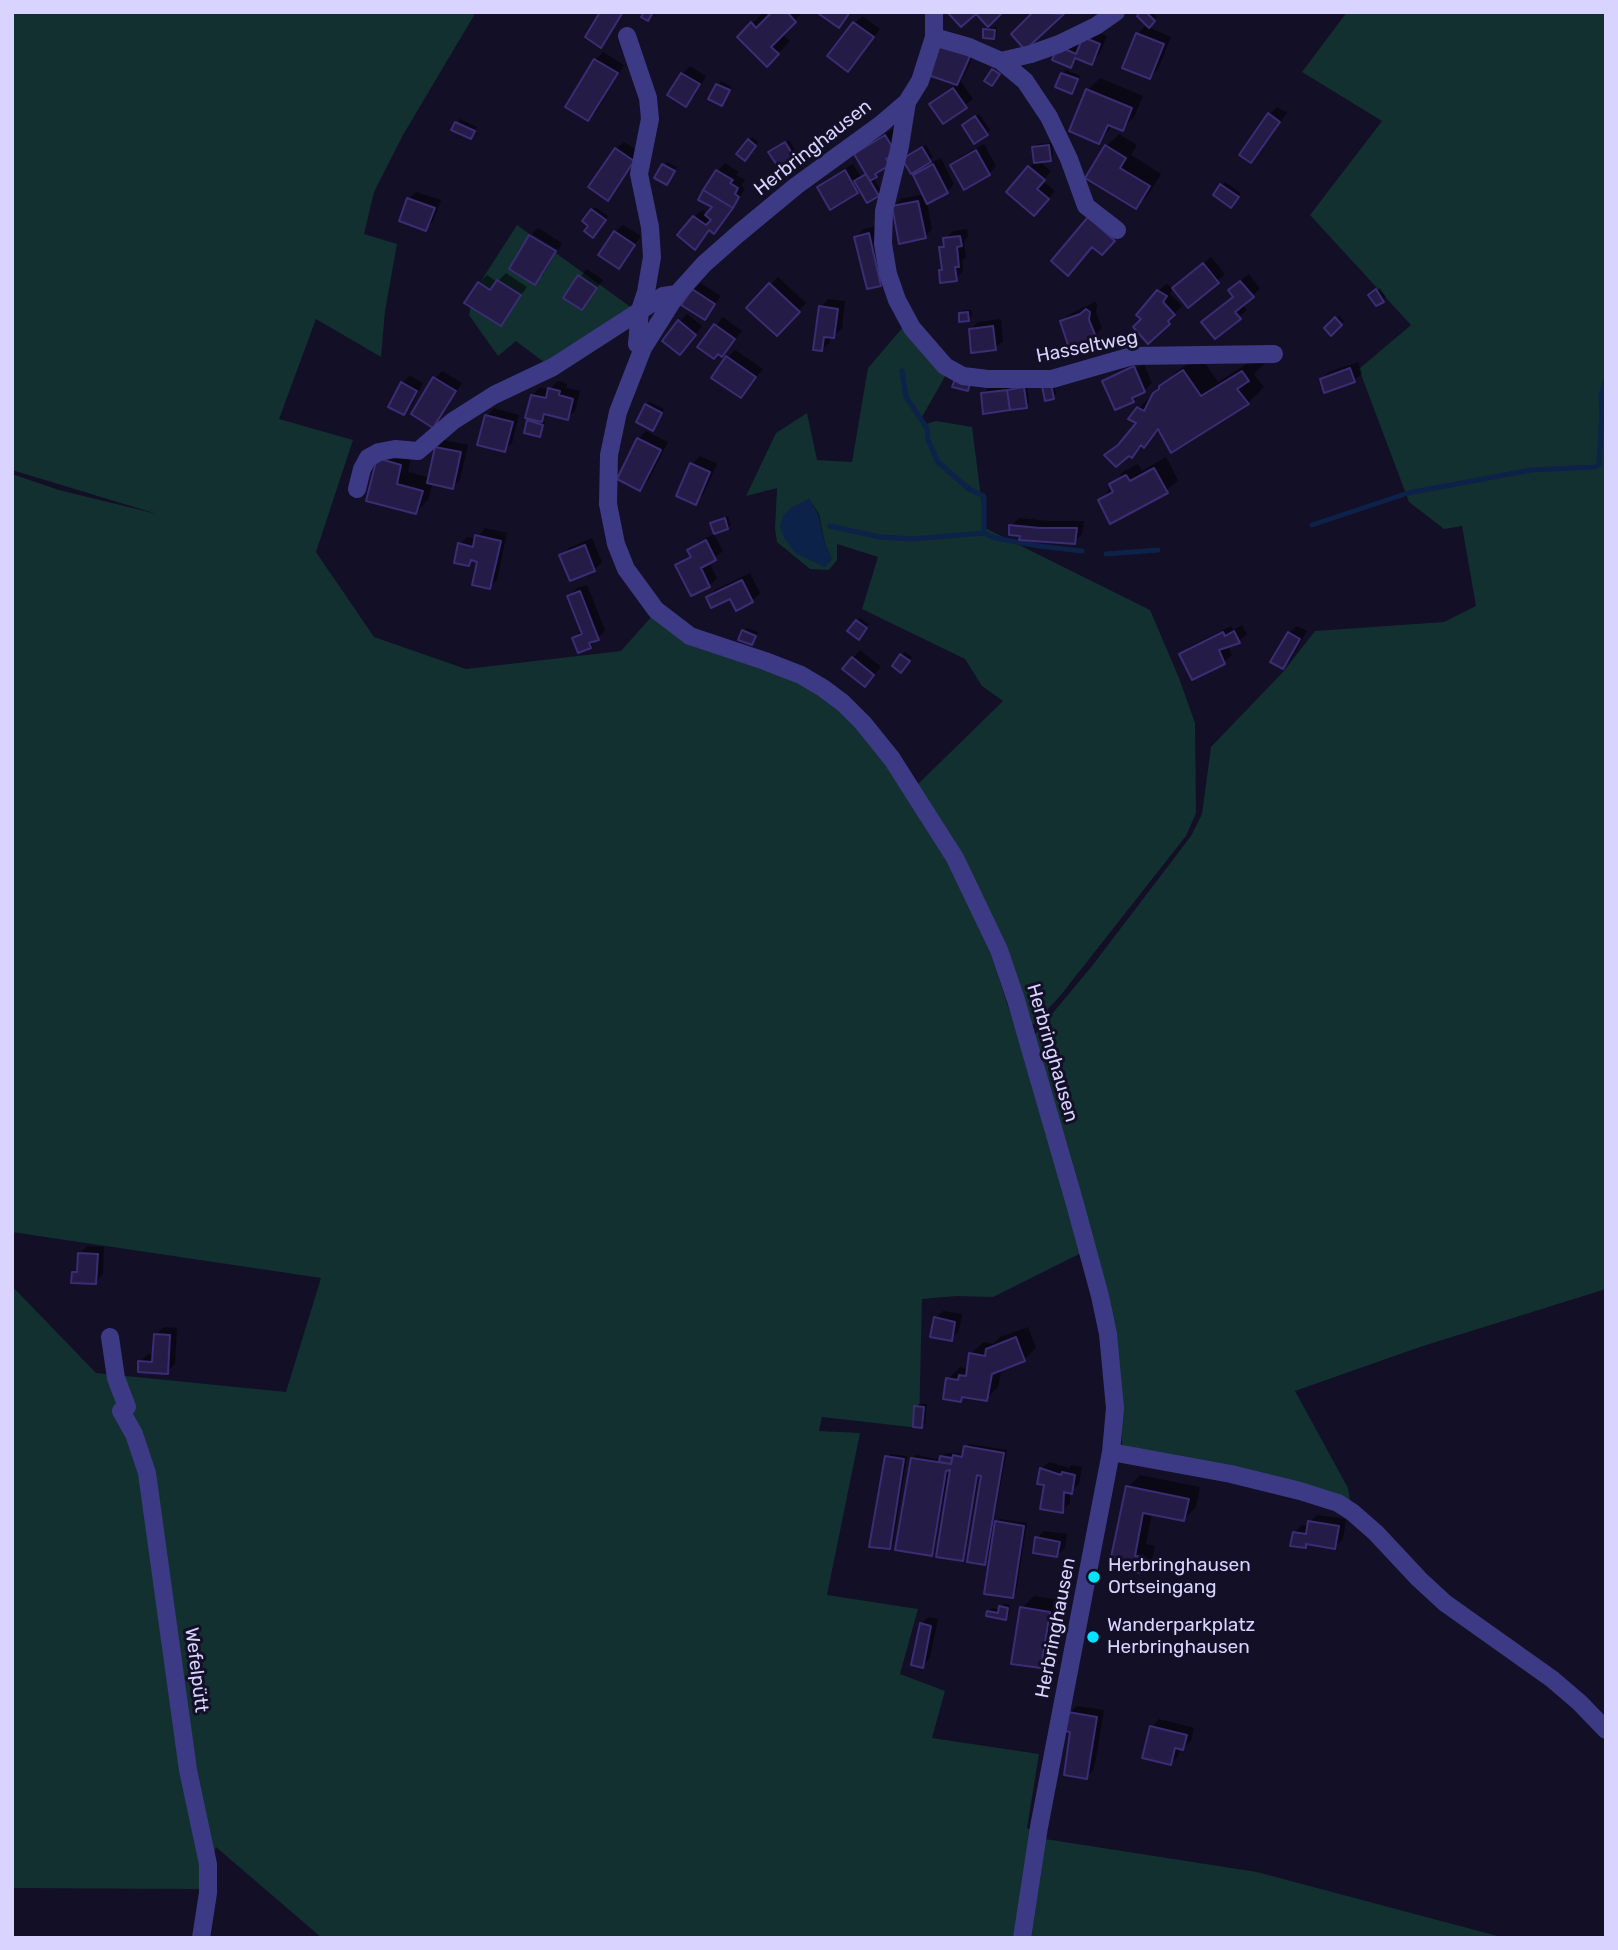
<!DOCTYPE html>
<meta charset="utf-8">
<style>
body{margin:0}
#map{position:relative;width:1618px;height:1950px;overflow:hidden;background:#130f26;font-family:Rubik,sans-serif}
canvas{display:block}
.frame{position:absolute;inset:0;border:14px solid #d9d4ff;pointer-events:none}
</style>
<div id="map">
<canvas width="1618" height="1950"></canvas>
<div class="frame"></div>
</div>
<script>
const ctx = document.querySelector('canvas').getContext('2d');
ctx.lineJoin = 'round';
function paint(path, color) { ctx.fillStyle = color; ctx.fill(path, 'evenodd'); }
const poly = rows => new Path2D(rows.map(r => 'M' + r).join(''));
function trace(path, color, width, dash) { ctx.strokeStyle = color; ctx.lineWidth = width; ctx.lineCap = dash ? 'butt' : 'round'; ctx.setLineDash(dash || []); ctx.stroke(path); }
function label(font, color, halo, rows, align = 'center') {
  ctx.font = font + ' Rubik,sans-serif'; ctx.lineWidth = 6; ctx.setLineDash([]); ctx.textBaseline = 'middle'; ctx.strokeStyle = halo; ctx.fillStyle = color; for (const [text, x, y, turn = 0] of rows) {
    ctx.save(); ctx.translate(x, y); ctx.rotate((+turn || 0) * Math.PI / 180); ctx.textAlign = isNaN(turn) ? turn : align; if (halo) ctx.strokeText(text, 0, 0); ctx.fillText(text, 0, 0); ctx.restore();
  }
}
const green = poly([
 [12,12,476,12,403,135,374,192,364,234,397,244,385,311,381,357,316,319,279,419,353,440,316,552,374,637,466,669,621,651,653,615,800,681,843,710,891,766,938,838,991,954,1017,1034,1081,1253,993,1297,957,1296,922,1299,919,1428,822,1417,819,1431,860,1433,827,1595,918,1609,900,1674,945,1691,932,1738,1039,1754,1027,1828,1045,1839,1257,1872,1505,1938,322,1938,216,1847,201,1889,12,1888,12,1286,96,1373,286,1392,321,1278,12,1232,12,474,59,490,157,514,12,470],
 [1347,12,1606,12,1606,1289,1420,1347,1295,1391,1348,1488,1351,1506,1123,1455,1114,1334,1032,1038,1092,966,1191,836,1202,814,1211,747,1283,672,1315,631,1444,622,1476,606,1462,526,1444,529,1409,502,1359,369,1411,325,1310,215,1382,121,1302,72],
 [517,225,632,308,545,363,516,341,498,356,469,315,474,292],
 [904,326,947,373,922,417,926,424,936,421,972,427,985,528,1150,610,1179,678,1195,723,1196,813,1186,836,1060,996,1035,1023,1029,1027,915,787,1003,701,982,686,965,659,862,609,878,557,837,544,837,560,829,570,810,569,777,542,775,529,777,488,746,496,776,433,807,413,817,460,852,462,868,368],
 [809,499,819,514,825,544,832,559,791,508]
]);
const water = poly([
 [809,499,818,514,825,544,832,559,825,567,795,553,785,539,780,527,783,516,791,508]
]);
const shadow = poly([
 [602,12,624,12,608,38,601,45],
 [764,12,769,17,774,12,803,12,782,34,790,41,767,65,739,37],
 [1142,12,1152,12,1157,17,1149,25],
 [862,16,880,29,855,62,855,23],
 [1145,26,1171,37,1158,69,1150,77,1138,34],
 [988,27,997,27,997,34,994,37,985,30],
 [1092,30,1107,36,1099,55,1091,63,1079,58,1070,66,1054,59,1067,40,1081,45],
 [947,38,976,48,965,75,960,80,973,99,943,122,931,104,958,84,932,75,930,69,940,46],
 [971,47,975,48,963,77,959,77],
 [603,52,624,65,596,112,588,119,567,107,596,60],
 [690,66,706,76,694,97,686,104,682,74],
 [1066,70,1080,76,1072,92,1062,74],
 [1100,78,1143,96,1134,117,1122,129,1113,125,1099,142,1071,130,1088,90],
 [721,81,732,87,722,104,711,98],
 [1277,107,1287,113,1251,161,1270,114],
 [979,114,990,130,987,134,967,122],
 [460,119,477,127,471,137,454,129],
 [893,129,902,145,873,177,881,191,878,194,867,200,860,189,857,192,819,188,826,180,853,164,861,177,868,173,856,154,864,146],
 [1119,134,1137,145,1131,155,1161,174,1148,195,1136,207,1107,146],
 [752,137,758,142,748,155,749,140],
 [789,140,797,153,794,157,774,149],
 [624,142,641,153,608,198,616,149],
 [1052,143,1053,156,1050,159,1038,160,1051,171,1043,181,1055,191,1042,206,1008,192,1035,161,1034,148,1037,144],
 [984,144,996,166,989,174,952,165,960,157],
 [926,145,933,157,925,166,941,158,954,184,947,192,927,202,932,229,925,237,893,207,901,199,924,194,915,175,925,165,908,156],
 [667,162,677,167,667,183,664,165],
 [725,163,739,172,736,175,745,180,741,186,745,189,721,224,710,229,695,248,694,217,702,210,708,214,715,207,701,200,718,171],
 [1225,182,1241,193,1234,202,1215,195],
 [416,192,441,200,433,221,426,229,409,199],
 [595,207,608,216,596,232,590,225,592,210],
 [623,225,641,236,618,267,615,232],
 [876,226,888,276,880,284,856,237,864,229],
 [538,228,562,243,558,250,532,234],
 [967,229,968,236,964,241,966,257,962,261,963,271,956,279,941,271,943,268,941,248,946,243,945,239,953,231],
 [530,237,556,253,543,275,535,283],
 [1211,257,1225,274,1188,306,1182,280],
 [587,269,603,280,582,308,580,277],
 [506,273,527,287,500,324,479,283,487,275,497,282],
 [1249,274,1260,289,1242,304,1247,310,1215,337,1235,296,1238,283],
 [778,277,806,303,777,334,749,308],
 [700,283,721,296,705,318,693,290],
 [1166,284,1173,288,1170,294,1182,306,1175,313,1177,315,1169,323,1143,319,1159,291],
 [1380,288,1386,297,1376,304,1374,292],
 [828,299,845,301,842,328,834,336,830,336,830,342,822,350,821,307],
 [1095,302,1097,304,1096,312,1102,328,1095,335,1062,321,1070,314],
 [964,310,971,310,972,316,968,319,961,314],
 [687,314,702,326,688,345,679,322],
 [1339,316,1344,321,1331,333,1326,328],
 [723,317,742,331,722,355,700,347],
 [1001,319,1003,341,995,348,970,330,978,322],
 [735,350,763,369,741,396,727,358],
 [1200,356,1218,382,1258,357,1264,364,1254,374,1264,387,1248,403,1160,430,1132,456,1106,455,1138,423,1131,419,1139,408,1177,371],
 [1142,360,1152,383,1133,401,1104,381,1111,374],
 [1141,361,1143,365,1110,379,1110,375],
 [1358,362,1362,373,1354,381,1322,379,1329,372],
 [442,371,462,383,440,418,433,425,435,379],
 [410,376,423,383,411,406,404,413,402,383],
 [558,381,567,384,566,388,580,391,575,411,567,418,549,414,542,421,545,422,539,435,529,421,532,418,532,395,540,388,549,390],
 [1054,382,1056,394,1046,399],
 [1027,385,1029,403,1026,407,983,394,990,386],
 [650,402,664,409,656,425,646,405],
 [494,408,519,415,512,443,504,450,487,416],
 [646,431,668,442,648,481,640,489,619,478,639,439],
 [444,440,468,445,460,479,453,487,433,482,428,500,416,512,378,459,412,453,408,472,430,478,437,448],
 [700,456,717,464,703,495,695,503,678,495,692,464],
 [1166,457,1178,480,1166,491,1100,501,1123,472,1138,464,1142,471],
 [728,516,731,525,727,528,712,523],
 [1019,518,1048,521,1084,521,1082,534,1074,542,1021,534,1011,526],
 [485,528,507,533,497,580,489,587,479,561,473,559,469,564,460,544,467,537,476,539],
 [714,534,723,551,709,562,717,578,709,586,677,565,692,554,690,550,697,543],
 [592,538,602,562,594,570,561,556,569,548],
 [750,573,760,593,752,601,731,596,708,597,715,590],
 [587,585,605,630,590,647,574,638,582,630,569,596,577,588],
 [860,618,869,624,862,634,857,621],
 [1242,625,1247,634,1239,641,1225,640,1232,655,1224,662,1193,678,1181,654,1189,647,1231,626,1233,630],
 [1297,626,1307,631,1291,659,1283,667,1289,633],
 [747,628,758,632,752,643,744,631],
 [860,650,881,667,872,678,853,658],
 [905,652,912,657,904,667,902,655],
 [87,1246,104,1247,103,1274,96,1282,73,1273,79,1267,80,1254],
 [943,1311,962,1314,959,1331,951,1339,935,1318],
 [164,1327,177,1328,175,1364,167,1372,140,1362,148,1354,155,1355,156,1335],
 [1028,1327,1036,1348,1024,1360,1002,1368,998,1387,986,1399,965,1396,960,1401,948,1379,960,1367,969,1369,971,1354,983,1342,993,1344,1000,1337],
 [919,1404,927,1404,925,1423,922,1426,916,1407],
 [969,1444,1007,1450,993,1526,1000,1519,1027,1523,1016,1593,1013,1596,992,1551,989,1551,988,1560,984,1563,983,1474,979,1474,965,1556,962,1559,953,1462,950,1462,934,1551,931,1554,912,1459,916,1455,941,1460,945,1453,965,1454],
 [890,1454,907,1456,893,1544,890,1548,887,1457],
 [1049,1462,1069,1468,1071,1465,1082,1467,1079,1484,1070,1492,1070,1503,1062,1511,1046,1483,1041,1469],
 [1140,1475,1200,1487,1196,1507,1184,1519,1152,1513,1146,1544,1155,1546,1152,1559,1140,1571,1111,1565,1128,1487],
 [1317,1515,1346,1519,1343,1539,1335,1547,1309,1543,1305,1546,1294,1533,1302,1525,1309,1526,1310,1522],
 [1044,1531,1067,1534,1065,1548,1057,1555,1037,1538],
 [1034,1596,1061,1600,1052,1655,1040,1667,1022,1608],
 [1004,1604,1010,1605,1009,1615,1005,1618,989,1612,992,1608,1000,1610],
 [929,1617,938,1619,930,1658,922,1666,921,1624],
 [1077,1706,1104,1710,1094,1769,1087,1777,1069,1713],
 [1159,1719,1194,1728,1191,1741,1183,1748,1180,1748,1178,1756,1171,1764,1152,1727]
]);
const stream = poly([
 [902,371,906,397,927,428,928,440,938,462,969,489,984,496,984,533],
 [1312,525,1408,493,1531,470,1594,467,1599,465,1602,413,1601,394,1606,380],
 [830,526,880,537,912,539,984,533,995,538,1039,546,1082,551],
 [1106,554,1158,550]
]);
const building = poly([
 [600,12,623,12,601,48,585,37,600,12],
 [644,12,653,12,648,21,641,17,644,12],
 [772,12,787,12,796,22,771,47,779,54,767,67,737,37,751,22,756,28,772,12],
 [821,12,850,12,839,28,819,14,821,12],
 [949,12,1003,12,988,27,976,14,961,27,948,13,949,12],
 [1033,12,1064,14,1025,50,1011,34,1033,12],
 [1140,12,1146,12,1155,21,1149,28,1137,16,1140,12],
 [853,22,874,37,848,72,827,56,853,22],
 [983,29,995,30,994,39,983,38,983,29],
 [1136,33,1164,44,1150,79,1122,68,1136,33],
 [1083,37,1100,44,1092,65,1075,58,1071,68,1052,60,1058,46,1076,54,1083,37],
 [938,45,970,56,957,85,931,76,928,69,938,45],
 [594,59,618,73,588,121,565,107,594,59],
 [992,69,1000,74,992,86,984,81,992,69],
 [681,73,700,84,686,107,667,95,681,73],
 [1061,73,1078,79,1072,94,1055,87,1061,73],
 [716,84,730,90,722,106,708,99,716,84],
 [953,88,967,108,943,124,929,104,953,88],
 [1086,89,1132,108,1123,131,1108,125,1099,144,1069,131,1086,89],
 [1268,113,1280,122,1251,163,1239,155,1268,113],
 [975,116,988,135,974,144,962,125,975,116],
 [455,122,475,131,471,139,451,130,455,122],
 [885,135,896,153,886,159,890,165,875,174,877,177,870,181,854,154,885,135],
 [748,139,756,146,745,161,736,154,748,139],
 [785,142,795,158,779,168,768,152,785,142],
 [1049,145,1051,161,1034,163,1032,147,1049,145],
 [1105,145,1126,158,1120,168,1150,186,1136,209,1085,178,1105,145],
 [922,147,931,162,911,174,902,159,922,147],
 [615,148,634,161,608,201,588,187,615,148],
 [976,150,990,175,964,190,950,165,976,150],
 [662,164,675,171,667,185,654,178,662,164],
 [933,164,948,193,927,204,913,175,933,164],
 [1028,166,1045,180,1037,189,1049,199,1034,216,1006,192,1028,166],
 [716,170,733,180,730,183,738,188,735,194,739,197,733,208,703,190,716,170],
 [845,170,858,193,830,210,817,187,845,170],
 [866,174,879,196,867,203,854,181,866,174],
 [1220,184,1239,197,1231,208,1213,195,1220,184],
 [703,190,733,208,714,234,709,230,695,250,677,235,693,216,706,225,711,220,705,215,712,207,698,200,703,190],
 [407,198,435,208,426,231,399,221,407,198],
 [918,201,926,238,899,244,892,206,918,201],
 [591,209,606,220,593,238,584,231,588,226,582,221,591,209],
 [1088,217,1115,241,1102,255,1092,247,1068,276,1051,261,1088,217],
 [614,231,635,245,619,269,598,255,614,231],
 [869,233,881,286,867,289,854,237,869,233],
 [529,235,556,251,535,285,509,269,529,235],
 [960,236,962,246,957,247,959,267,955,267,957,281,940,283,939,270,942,270,939,247,944,247,943,238,960,236],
 [1203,263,1219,283,1188,308,1172,288,1203,263],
 [578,275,597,288,582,310,563,298,578,275],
 [497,280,521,295,501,326,464,303,478,282,490,290,497,280],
 [1240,281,1254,297,1235,312,1241,319,1215,339,1201,322,1233,297,1228,290,1240,281],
 [769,283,800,312,777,336,746,308,769,283],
 [692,289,715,304,705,320,681,305,692,289],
 [1376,289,1384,302,1376,306,1368,295,1376,289],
 [1157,290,1167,296,1163,302,1175,315,1168,321,1170,324,1148,344,1133,327,1141,319,1136,315,1157,290],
 [819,306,838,309,834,338,824,337,822,351,813,350,819,306],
 [1086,309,1090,312,1089,320,1096,337,1070,351,1060,321,1080,314,1086,309],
 [968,312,969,321,959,322,959,313,968,312],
 [1335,317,1342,325,1331,336,1324,328,1335,317],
 [678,320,696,335,680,355,662,341,678,320],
 [714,324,735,339,722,357,718,354,714,359,697,347,714,324],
 [993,326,996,350,971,353,969,329,993,326],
 [726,356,756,377,741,398,711,378,726,356],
 [1134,366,1145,392,1132,398,1134,402,1115,410,1102,381,1134,366],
 [1350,368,1355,382,1324,393,1320,379,1350,368],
 [1183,370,1201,396,1242,371,1249,381,1237,389,1249,404,1171,453,1158,429,1144,448,1141,445,1132,458,1129,456,1116,467,1104,455,1118,445,1136,423,1128,419,1137,407,1144,411,1153,393,1159,389,1159,386,1183,370],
 [433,377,456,391,433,428,411,414,433,377],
 [955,379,970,383,968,391,952,387,955,379],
 [401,382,417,391,404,415,388,407,401,382],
 [1051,384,1054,399,1045,401,1042,386,1051,384],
 [1024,387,1027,408,1010,410,1007,390,1024,387],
 [548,388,560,391,559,395,573,399,568,420,544,414,542,422,525,418,531,395,546,398,548,388],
 [1007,390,1010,410,983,414,981,393,1007,390],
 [645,404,662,413,653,431,636,422,645,404],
 [485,415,513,422,505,452,477,445,485,415],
 [527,420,543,425,540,437,524,433,527,420],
 [637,438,661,450,640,491,617,479,637,438],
 [435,447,461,452,453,489,427,483,435,447],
 [377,458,401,465,397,484,423,491,416,514,366,501,377,458],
 [690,463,710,472,696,505,676,496,690,463],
 [1154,468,1168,493,1110,524,1098,500,1113,492,1109,484,1126,475,1130,481,1154,468],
 [725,518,728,529,714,534,710,523,725,518],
 [1009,525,1040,528,1077,528,1075,544,1019,540,1020,536,1009,535,1009,525],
 [475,535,501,541,490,589,472,585,477,562,471,560,469,566,454,563,458,543,473,547,475,535],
 [706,540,716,560,701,568,710,587,691,596,675,565,691,557,687,550,706,540],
 [585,545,595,571,570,581,559,555,585,545],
 [742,580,753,602,736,611,730,599,711,608,706,597,742,580],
 [580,591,599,640,589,643,591,648,578,653,572,638,582,634,567,596,580,591],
 [856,620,867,628,859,640,847,631,856,620],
 [742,630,756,636,752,645,738,640,742,630],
 [1234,631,1240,643,1219,650,1225,664,1192,680,1179,654,1223,632,1225,636,1234,631],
 [1288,632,1300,639,1283,669,1270,662,1288,632],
 [900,654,910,661,901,673,892,666,900,654],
 [852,657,874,675,865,687,842,669,852,657],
 [78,1253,98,1254,96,1284,71,1283,72,1272,77,1272,78,1253],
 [934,1317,955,1322,952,1341,930,1337,934,1317],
 [154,1334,170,1335,168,1374,138,1372,138,1361,152,1362,154,1334],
 [1016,1337,1025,1361,992,1374,987,1401,962,1397,961,1402,943,1399,946,1378,958,1380,959,1375,966,1376,969,1353,985,1356,986,1349,1016,1337],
 [914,1406,924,1407,922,1428,913,1427,914,1406],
 [964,1446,1004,1453,985,1565,967,1562,981,1476,977,1475,963,1561,936,1557,950,1470,946,1471,932,1556,895,1550,911,1458,951,1464,953,1455,962,1457,964,1446],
 [885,1456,904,1459,890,1549,869,1547,885,1456],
 [940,1456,952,1458,951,1464,939,1462,940,1456],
 [1040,1468,1061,1475,1062,1472,1075,1475,1072,1494,1064,1492,1063,1513,1040,1509,1044,1485,1037,1484,1040,1468],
 [1126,1486,1189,1499,1184,1521,1143,1513,1135,1556,1144,1557,1141,1573,1109,1567,1126,1486],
 [995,1521,1024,1526,1013,1598,984,1594,995,1521],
 [1308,1521,1339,1526,1335,1549,1306,1544,1306,1548,1290,1546,1293,1532,1306,1534,1308,1521],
 [1035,1537,1060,1542,1057,1557,1033,1553,1035,1537],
 [999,1606,1008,1608,1006,1620,986,1616,987,1611,998,1613,999,1606],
 [1020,1607,1050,1612,1041,1668,1011,1664,1020,1607],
 [920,1623,931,1626,923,1668,911,1665,920,1623],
 [1068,1712,1097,1717,1087,1779,1064,1775,1070,1732,1065,1731,1068,1712],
 [1150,1726,1187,1735,1183,1750,1175,1748,1171,1765,1142,1758,1150,1726]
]);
const minor = poly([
 [934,12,934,37,920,81,907,102,880,125,796,186,738,234,704,264,677,294,643,348,618,412,609,455,608,504,616,544,626,569,656,610,690,636,765,661,801,675,823,688,843,703,863,723,892,759,955,858,999,950,1016,1000,1075,1204,1100,1296,1108,1334,1115,1408,1111,1452,1039,1827,1022,1938],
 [627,36,648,98,650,119,639,174,650,227,652,257,646,292,640,310,637,344,643,348],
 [934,37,969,47,1001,61,1031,54,1059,44,1096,26,1116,12],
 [1001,61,1025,81,1049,117,1069,159,1086,206,1117,230],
 [907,102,900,146,884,211,883,244,888,274,897,300,912,328,945,366,963,376,988,379,1052,379,1132,356,1274,354],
 [357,489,362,469,368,458,379,452,395,449,418,451,453,421,494,395,553,367,663,296,677,294],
 [110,1337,116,1378,127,1407,121,1411,134,1434,147,1473,188,1770,208,1864,208,1893,201,1938],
 [1111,1452,1231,1474,1300,1491,1338,1503,1352,1512,1376,1533,1419,1579,1445,1603,1552,1679,1580,1703,1606,1730]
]);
const markers = [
 [1094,1577,7,"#00e5ff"],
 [1093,1637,7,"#00e5ff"]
];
const streetNames = [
 ["Herbringhausen",813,148,-38],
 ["Hasseltweg",1087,347,-11],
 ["Herbringhausen",1052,1053,74],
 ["Herbringhausen",1056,1628,-79],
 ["Wefelpütt",196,1670,83]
];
const poiNames = [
 ["Herbringhausen",1108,1566],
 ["Ortseingang",1108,1588],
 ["Wanderparkplatz",1107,1626],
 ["Herbringhausen",1107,1648]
];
paint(green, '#12302f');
paint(water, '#0c2248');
paint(shadow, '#0007');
trace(stream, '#0c2248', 5);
paint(building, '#241b47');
trace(building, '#3b2d73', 2);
trace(minor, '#3d3a85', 18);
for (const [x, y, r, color] of markers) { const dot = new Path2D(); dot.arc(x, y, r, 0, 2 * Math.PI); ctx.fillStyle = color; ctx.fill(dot); trace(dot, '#130f26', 2.5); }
label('19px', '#d9d4ff', '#130f26', streetNames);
label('19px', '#d9d4ff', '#130f26', poiNames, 'left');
</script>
